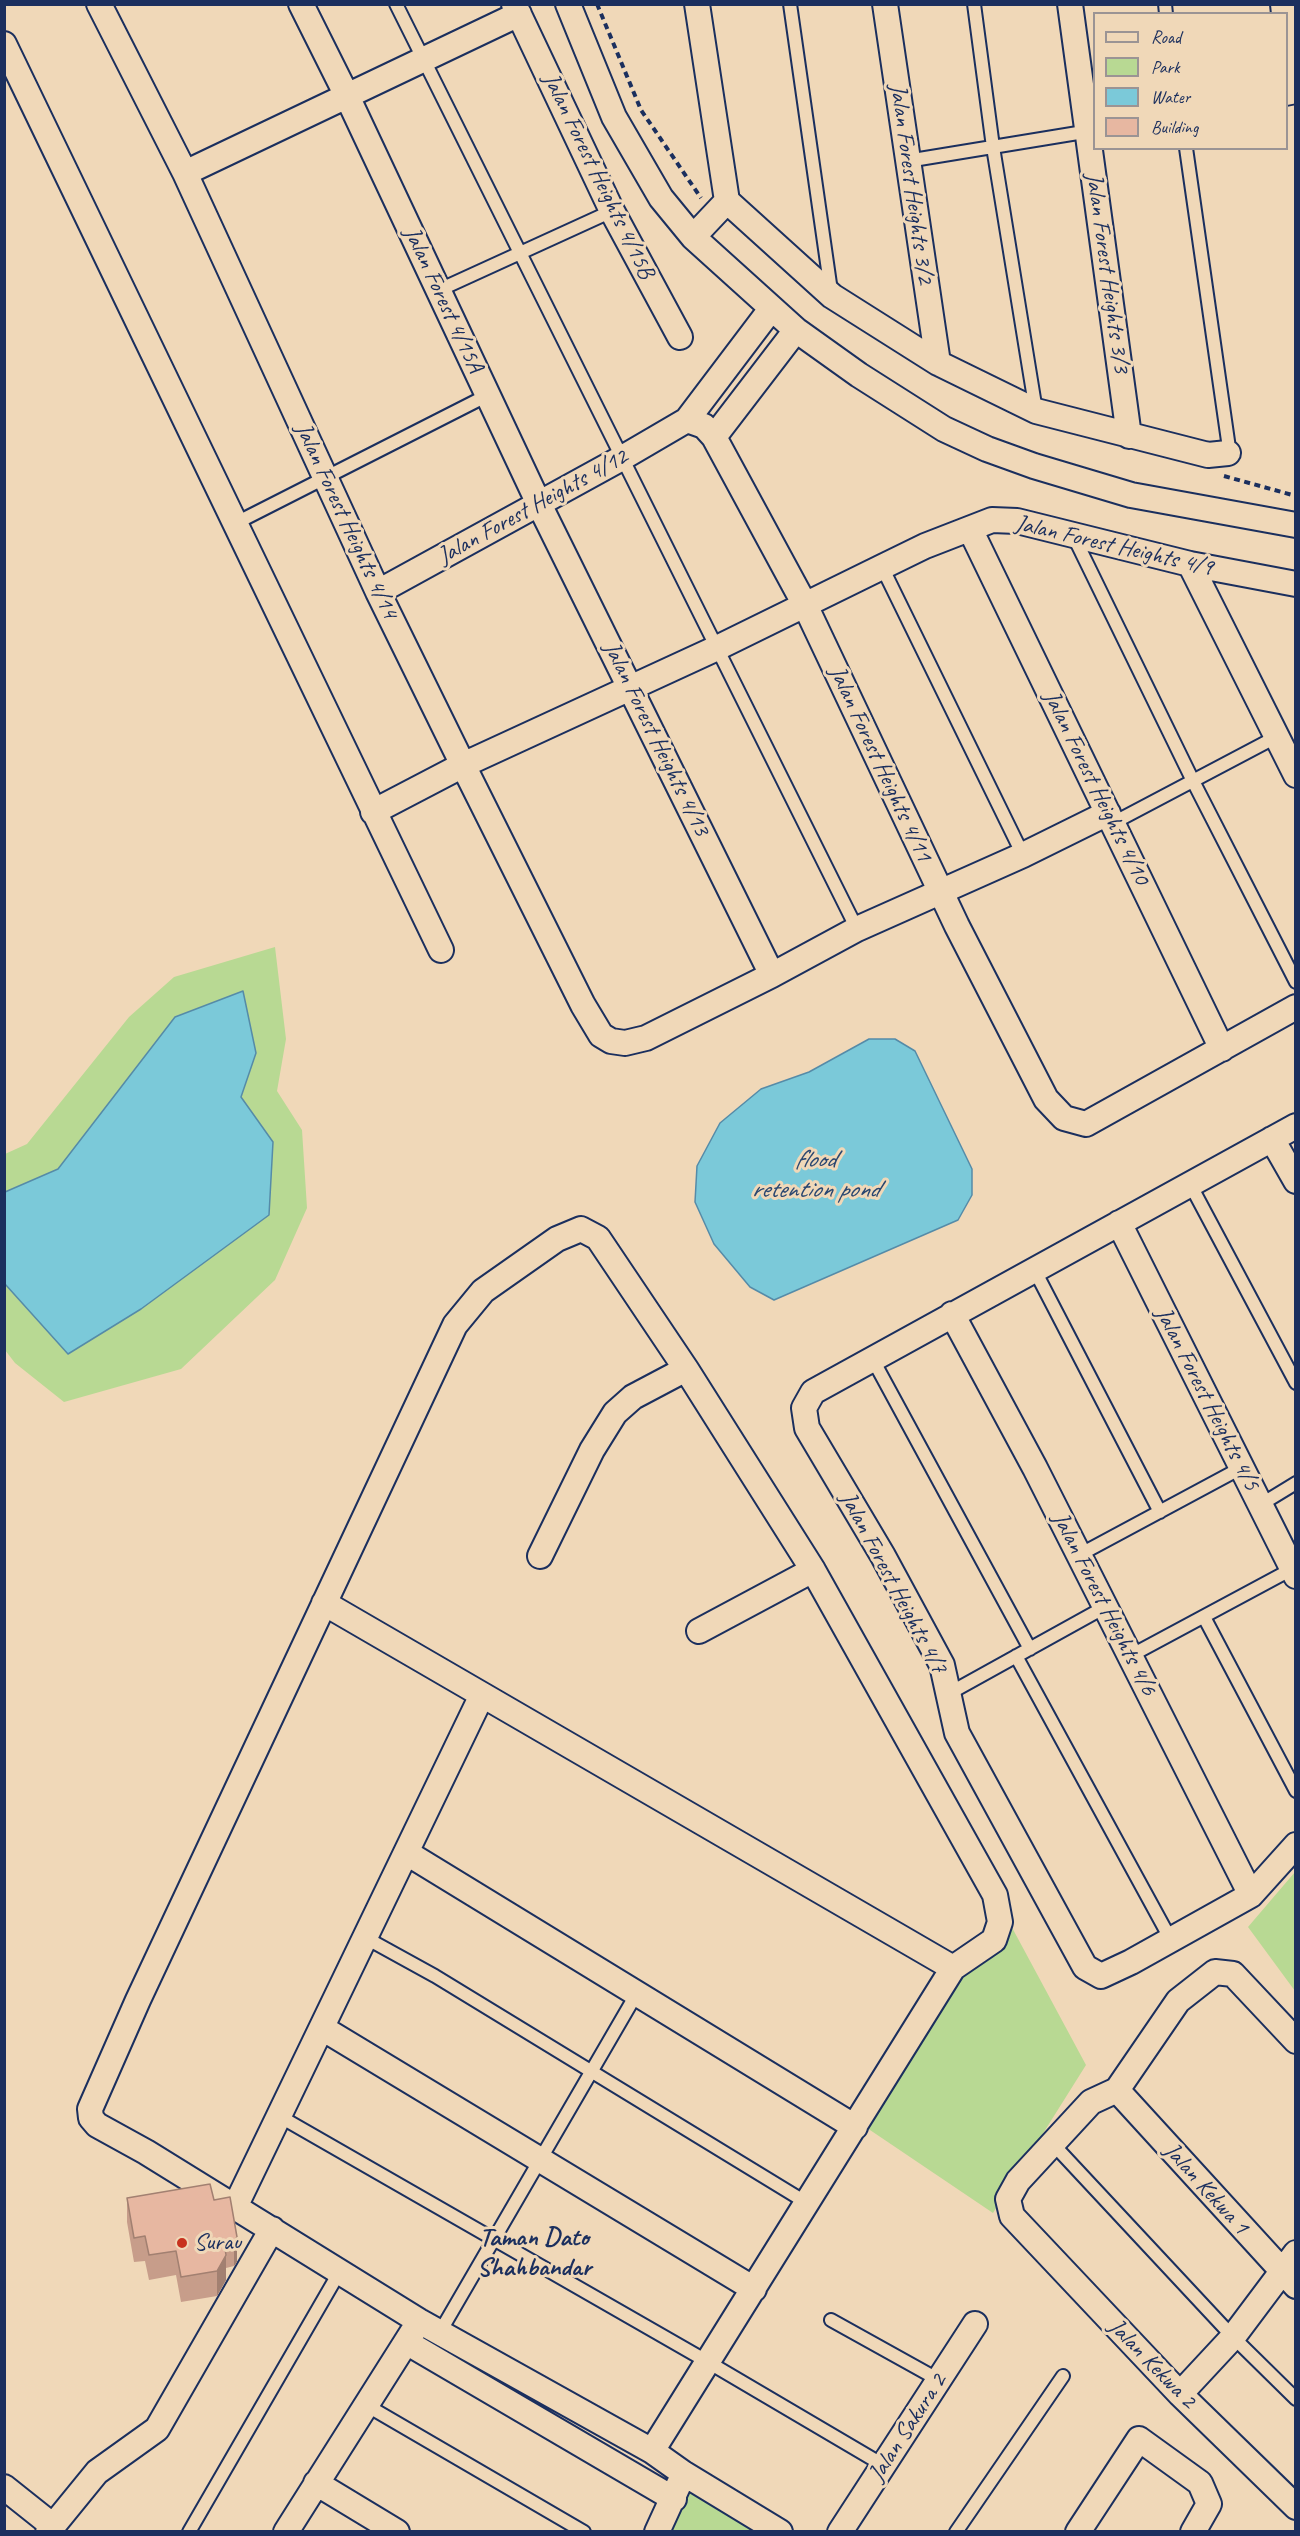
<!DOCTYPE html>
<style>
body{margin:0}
#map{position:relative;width:1300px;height:2536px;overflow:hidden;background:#f0d8b8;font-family:Caveat,sans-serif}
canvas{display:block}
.frame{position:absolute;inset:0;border:6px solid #1b2f5e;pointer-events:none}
.legend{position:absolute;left:1093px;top:12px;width:195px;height:138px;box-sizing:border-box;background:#f0d8b8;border:2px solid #9b9494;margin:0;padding:8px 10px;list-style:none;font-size:18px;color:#1b2f5e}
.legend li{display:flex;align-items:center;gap:12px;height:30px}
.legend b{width:30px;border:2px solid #9b9494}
</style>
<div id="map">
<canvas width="1300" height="2536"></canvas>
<div class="frame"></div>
<ul class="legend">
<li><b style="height:8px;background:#f0d8b8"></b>Road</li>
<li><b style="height:16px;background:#b8d993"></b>Park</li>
<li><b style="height:16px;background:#7bc9d9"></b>Water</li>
<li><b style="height:16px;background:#e7b7a1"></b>Building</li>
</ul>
</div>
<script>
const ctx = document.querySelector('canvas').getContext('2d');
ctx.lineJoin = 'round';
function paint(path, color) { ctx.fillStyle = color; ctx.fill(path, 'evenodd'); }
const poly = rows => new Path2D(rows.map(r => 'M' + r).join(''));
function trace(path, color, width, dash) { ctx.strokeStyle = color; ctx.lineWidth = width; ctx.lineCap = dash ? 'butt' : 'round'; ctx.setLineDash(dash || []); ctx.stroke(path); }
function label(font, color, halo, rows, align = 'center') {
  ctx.font = font + ' Caveat,sans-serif'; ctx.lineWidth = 6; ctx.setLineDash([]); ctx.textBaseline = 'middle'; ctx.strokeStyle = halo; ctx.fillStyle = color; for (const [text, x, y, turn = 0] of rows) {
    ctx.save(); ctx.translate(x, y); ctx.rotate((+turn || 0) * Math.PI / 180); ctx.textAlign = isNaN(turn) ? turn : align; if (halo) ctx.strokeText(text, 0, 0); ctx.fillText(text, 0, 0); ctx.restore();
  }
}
const green = poly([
 [275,947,286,1039,277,1091,302,1130,307,1208,275,1280,181,1369,64,1402,15,1363,5,1350,5,1154,27,1144,129,1017,174,977],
 [1295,1872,1295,1991,1248,1927],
 [1009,1922,1086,2065,993,2213,867,2128,959,1975],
 [686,2478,766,2532,659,2532]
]);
const water = poly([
 [243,991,256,1053,241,1097,273,1142,269,1215,141,1309,68,1354,5,1284,5,1192,58,1169,175,1017,243,991],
 [869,1039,895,1039,915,1051,972,1169,972,1195,958,1220,774,1300,750,1287,714,1244,695,1202,697,1166,720,1123,761,1089,809,1072,869,1039]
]);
const path = poly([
 [597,4,641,110,701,198],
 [1224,476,1296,496]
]);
const service = poly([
 [396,4,857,929],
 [790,4,831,291],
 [974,4,993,147,1036,411],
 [1165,4,1166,14],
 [1286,99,1296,97],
 [1186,148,1229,448,1228,453],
 [907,161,1090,131],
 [439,290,612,211],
 [234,524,488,395],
 [1073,535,1193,781,1296,982],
 [882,567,1023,855],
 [1113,823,1276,737],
 [1190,1184,1296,1383],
 [1034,1269,1160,1512],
 [872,1358,1030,1649],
 [1260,1505,1296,1483],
 [1079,1555,1241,1468],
 [1204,1617,1296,1791],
 [1016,1656,1171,1940],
 [1130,1656,1292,1569],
 [948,1694,1105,1607],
 [366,1938,435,1976,807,2203],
 [279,2116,708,2362,883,2465],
 [1053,2144,1233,2337,1296,2399],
 [831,2320,939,2380],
 [440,2332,637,1993],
 [366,2405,584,2532],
 [189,2532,340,2271],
 [956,2532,1063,2376]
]);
const minor = poly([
 [99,4,185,173,378,592,463,765,583,1005,601,1035,611,1041,625,1043,646,1038,772,975,857,929,1023,855,1108,813],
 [301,4,347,96,539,504,772,975],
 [514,4,612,211,680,337],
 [568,4,614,117,661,198,693,237,796,330,859,375,944,429,987,449,1034,466,1131,495,1296,525],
 [697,4,727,201],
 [885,4,938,363],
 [1070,4,1129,436],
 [1283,4,1284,14],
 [1286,29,1296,85],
 [4,44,441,950],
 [185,173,519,14],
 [727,201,832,296,938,363,1036,411,1208,455,1228,453],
 [693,237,727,201],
 [687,420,704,426,714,437,805,605,957,926,1046,1099,1064,1118,1086,1124,1296,1007],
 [714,437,796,330],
 [970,529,1222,1049],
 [1190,564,1296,775],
 [378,592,622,458,687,420,771,309],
 [373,812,463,765,717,648,882,567,925,546,992,520,1017,521,1190,564,1296,584],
 [1296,1126,813,1392,804,1408,807,1428,883,1556,942,1665,957,1733,1085,1967,1101,1976,1131,1962,1251,1895,1296,1845],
 [1272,1139,1296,1181],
 [1119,1223,1296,1576],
 [952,1314,1035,1468,1251,1895],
 [540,1556,592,1450,615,1413,633,1397,686,1369],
 [324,1603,953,1968],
 [699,1631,813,1570],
 [407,1853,855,2127],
 [322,2028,754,2289],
 [1117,2090,1091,2102,1018,2181,1008,2199,1012,2216,1180,2394,1296,2507],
 [1117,2090,1296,2286],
 [1117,2090,1178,2001,1215,1972,1233,1974,1296,2041],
 [235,2207,482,1695],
 [406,2342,674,2499],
 [1180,2394,1233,2337,1296,2253],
 [652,2451,953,1968,994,1940,1000,1922,995,1895,813,1570,686,1369,598,1238,581,1229,557,1239,483,1291,455,1325,138,2000,90,2109,91,2118,97,2125,146,2152,419,2321,652,2451,683,2473,780,2532],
 [316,2483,397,2532],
 [4,2487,53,2526],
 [48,2532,97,2472,157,2429,272,2229],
 [286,2532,415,2328],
 [657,2532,679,2484],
 [840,2532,975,2324],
 [1078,2532,1139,2439,1200,2483,1209,2504,1193,2532]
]);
const wall = poly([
 [230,2197,237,2262,234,2266,226,2268,226,2280,217,2296,181,2302,176,2275,149,2280,145,2261,134,2262,127,2222,127,2198,214,2200]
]);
const shadedWall = poly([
 [237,2237,237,2262,234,2266,234,2242],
 [226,2255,226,2280,217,2296,217,2271]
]);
const building = poly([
 [210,2184,214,2200,230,2197,237,2237,234,2242,224,2243,226,2255,217,2271,181,2277,176,2251,149,2255,145,2236,134,2238,127,2198,210,2184]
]);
const markers = [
 [182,2243,6,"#c8321e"]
];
const streetNames = [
 ["Jalan Forest Heights 4/15B",598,176,64],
 ["Jalan Forest Heights 3/2",911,184,82],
 ["Jalan Forest Heights 3/3",1107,273,82],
 ["Jalan Forest 4/15A",443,300,65],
 ["Jalan Forest Heights 4/12",533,507,-29],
 ["Jalan Forest Heights 4/14",346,521,65],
 ["Jalan Forest Heights 4/9",1114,546,13],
 ["Jalan Forest Heights 4/13",656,739,64],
 ["Jalan Forest Heights 4/11",880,764,65],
 ["Jalan Forest Heights 4/10",1096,788,64],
 ["Jalan Forest Heights 4/5",1207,1399,63],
 ["Jalan Forest Heights 4/7",893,1583,62],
 ["Jalan Forest Heights 4/6",1104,1604,63],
 ["Jalan Kekwa 1",1206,2189,48],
 ["Jalan Kekwa 2",1152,2364,46],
 ["Jalan Sakura 2",908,2428,-57]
];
const poiNames = [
 ["Surau",194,2243]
];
const waterNames = [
 ["flood",815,1160],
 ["retention pond",815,1190]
];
const neighbourhoodNames = [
 ["Taman Dato",534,2238],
 ["Shahbandar",534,2268]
];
paint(green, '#b8d993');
paint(water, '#7bc9d9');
trace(water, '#558ba8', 1.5);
trace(service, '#1b2f5e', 16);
trace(minor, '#1b2f5e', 28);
trace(path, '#1b2f5e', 4, [6, 4.5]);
trace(service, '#f0d8b8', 12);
trace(minor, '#f0d8b8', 24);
paint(wall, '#c79d8a');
paint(shadedWall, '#a28071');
paint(building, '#e7b7a1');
trace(building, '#a28071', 1.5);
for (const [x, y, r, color] of markers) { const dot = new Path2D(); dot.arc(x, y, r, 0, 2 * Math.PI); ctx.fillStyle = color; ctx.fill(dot); trace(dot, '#f0d8b8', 2); }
label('24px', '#1b2f5e', '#f0d8b8', streetNames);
label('24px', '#1b2f5e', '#f0d8b8', poiNames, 'left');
label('italic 26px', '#294670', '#f0d8b8', waterNames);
label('bold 26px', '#1b2f5e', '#f0d8b8', neighbourhoodNames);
</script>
